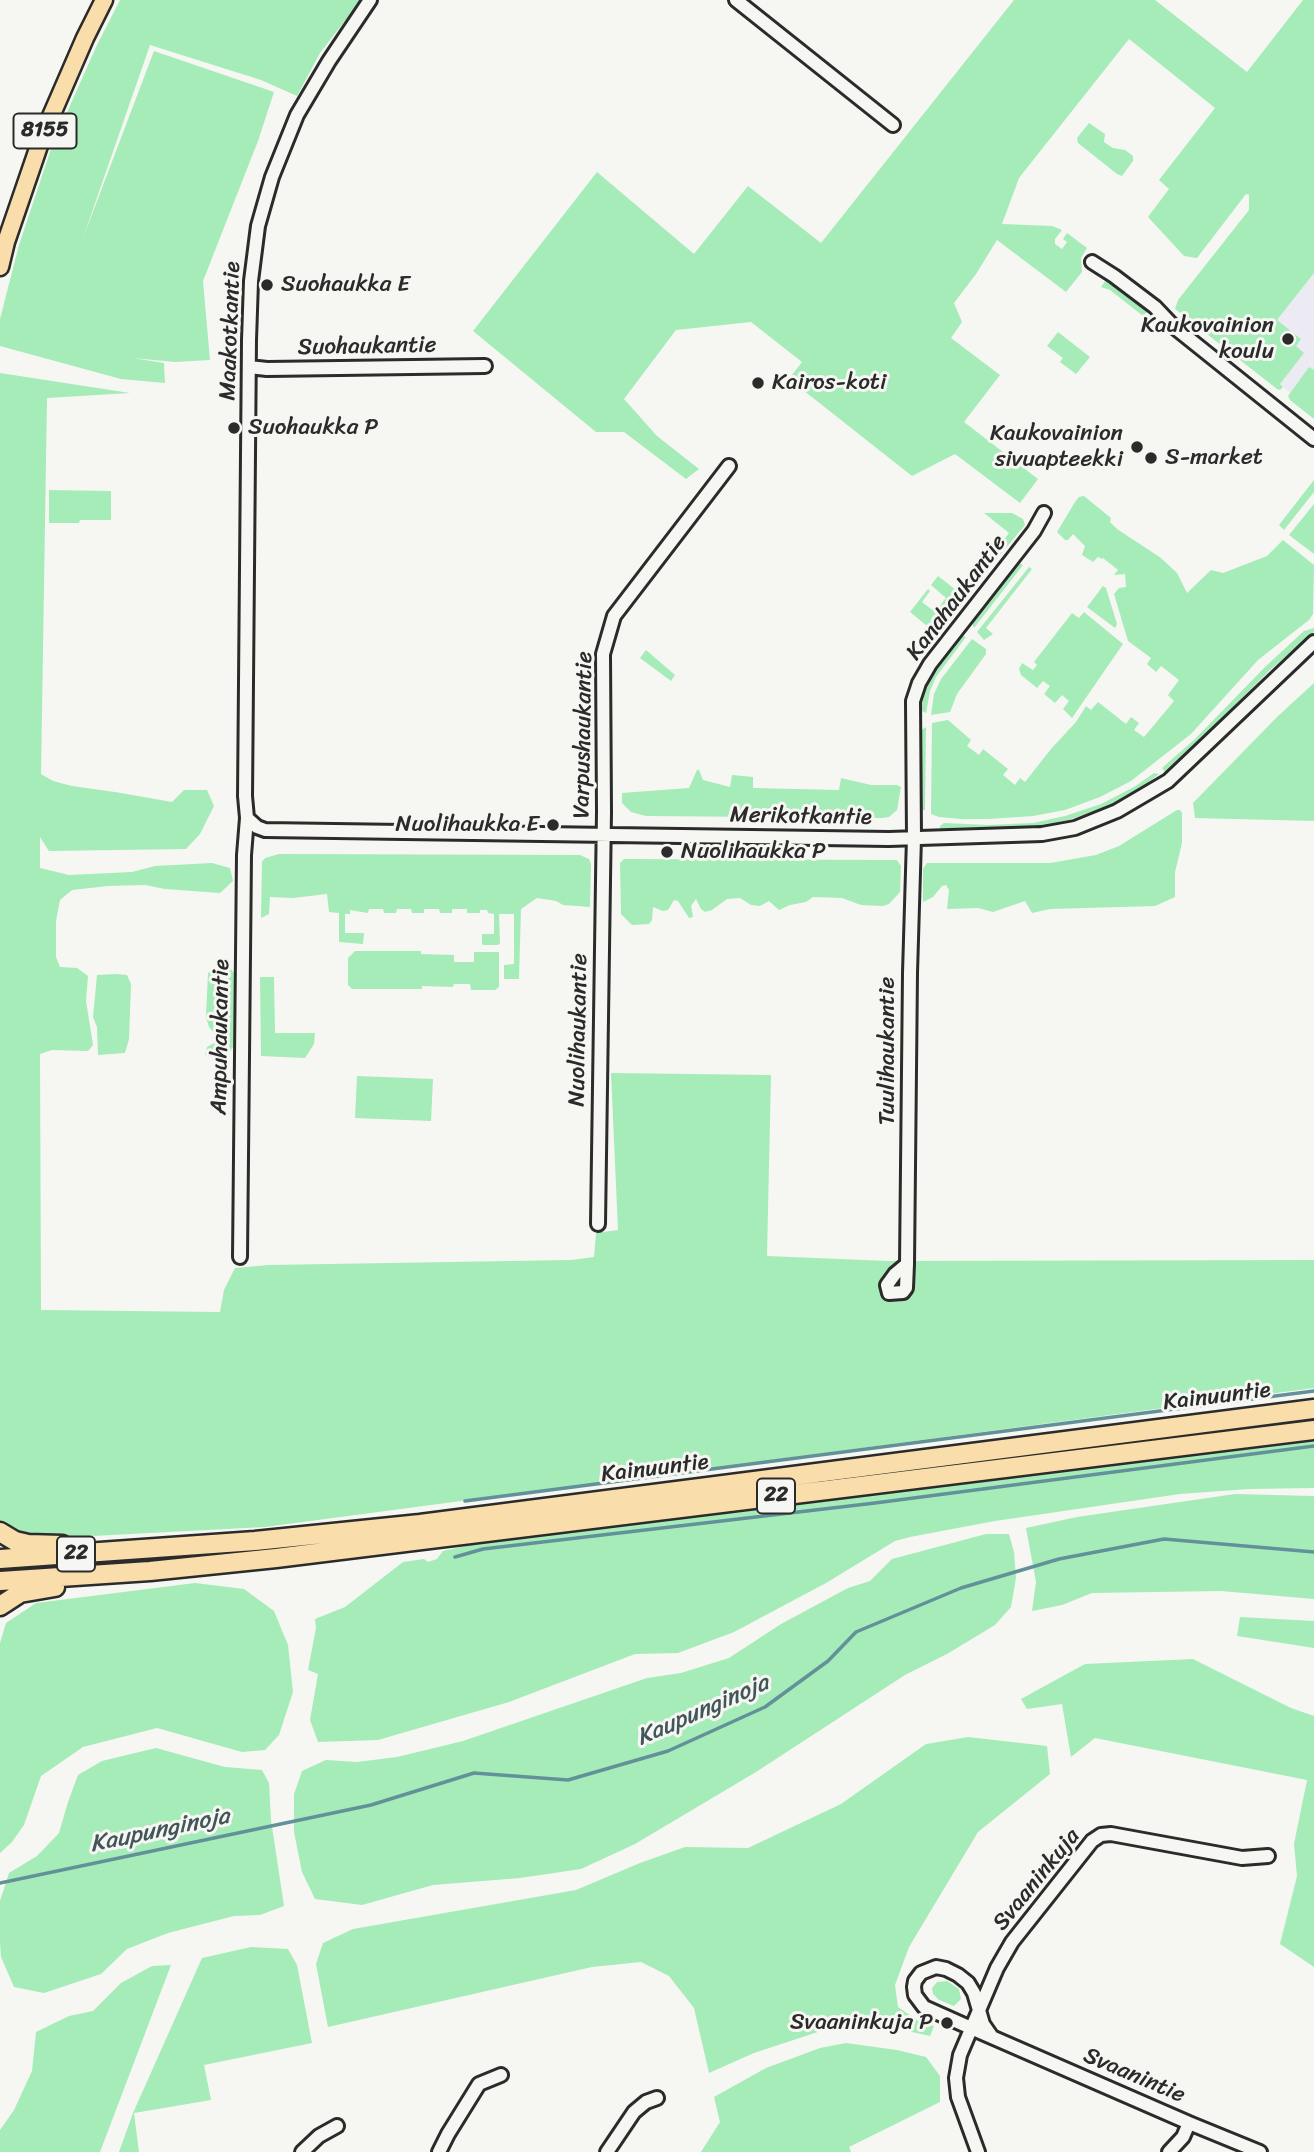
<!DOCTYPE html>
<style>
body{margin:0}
canvas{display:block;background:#f6f6f2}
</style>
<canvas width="1314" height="2152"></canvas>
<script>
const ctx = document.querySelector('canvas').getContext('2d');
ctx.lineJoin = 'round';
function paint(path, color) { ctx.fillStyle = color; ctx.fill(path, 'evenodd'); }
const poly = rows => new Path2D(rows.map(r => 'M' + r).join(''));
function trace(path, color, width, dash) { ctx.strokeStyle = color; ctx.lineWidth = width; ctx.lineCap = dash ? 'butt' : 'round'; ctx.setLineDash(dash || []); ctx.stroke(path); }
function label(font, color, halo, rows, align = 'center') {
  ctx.font = font + ' Sriracha,sans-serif'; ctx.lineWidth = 6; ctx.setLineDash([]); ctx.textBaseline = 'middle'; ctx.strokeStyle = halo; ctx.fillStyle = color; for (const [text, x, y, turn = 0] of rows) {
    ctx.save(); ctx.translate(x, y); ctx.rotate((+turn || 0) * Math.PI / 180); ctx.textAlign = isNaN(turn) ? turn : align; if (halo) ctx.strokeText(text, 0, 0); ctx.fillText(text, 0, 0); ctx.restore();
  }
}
const built = poly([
 [1314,273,1314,412,1247,358]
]);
const green = poly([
 [120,0,361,0,320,53,297,96,261,80,150,45,83,238,154,51,274,92,258,141,203,281,210,360,175,362,133,358,164,363,165,383,121,379,0,346,0,319,19,245,52,146,97,45],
 [1014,0,1155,0,1247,72,1303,0,1314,0,1314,273,1277,320,1301,339,1296,346,1304,353,1280,384,1283,387,1280,390,1277,389,1175,309,1178,300,1249,210,1249,195,1246,194,1197,258,1184,256,1148,217,1169,189,1159,180,1215,108,1129,39,1019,178,1002,224,1052,226,1062,230,1055,239,1055,244,1062,249,1067,242,1063,239,1067,233,1087,248,1081,258,1082,272,1066,292,997,240,976,274,954,303,962,322,951,338,1000,375,964,422,1038,479,1020,503,955,454,912,476,789,379,802,362,751,322,676,330,624,399,657,436,699,469,686,479,624,432,596,432,473,331,597,172,694,254,748,186,821,243],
 [1089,123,1105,134,1104,142,1113,148,1125,150,1133,156,1133,161,1122,176,1117,174,1078,143,1077,138],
 [1106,280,1112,280,1150,309,1143,316,1110,290,1101,287],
 [1058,332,1090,357,1076,374,1060,362,1063,358,1047,346],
 [1309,367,1314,370,1314,419,1290,400,1288,396],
 [0,373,130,393,47,398,41,774,53,781,72,786,115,792,172,802,184,790,207,790,214,806,200,834,186,849,49,851,40,837,40,868,69,875,132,872,155,866,212,863,230,868,233,881,220,893,165,889,145,885,108,886,72,890,60,900,56,921,56,957,60,967,77,968,88,976,86,1001,93,1045,88,1051,52,1050,40,1054,41,1310,220,1312,224,1290,235,1268,269,1265,571,1260,594,1257,596,1233,618,1230,611,1073,771,1075,767,1256,888,1261,1314,1260,1314,1388,265,1527,35,1539,6,1530,0,1523],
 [1314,480,1314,492,1284,530,1279,525],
 [49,490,111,491,111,520,80,520,79,523,49,523],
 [1084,496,1111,518,1110,522,1117,529,1161,558,1177,573,1187,593,1211,570,1223,573,1267,556,1283,540,1314,565,1313,614,1309,620,1258,660,1191,734,1131,781,1100,797,1065,810,1033,816,988,819,961,819,939,817,931,814,932,723,948,720,971,740,967,746,979,755,983,749,1008,769,1003,775,1015,785,1020,778,1025,782,1051,749,1076,722,1086,706,1091,710,1098,702,1126,724,1131,717,1139,723,1134,730,1144,737,1174,701,1168,695,1179,680,1161,666,1156,672,1147,664,1151,658,1128,641,1114,594,1119,588,1126,587,1125,574,1114,575,1118,570,1103,558,1102,559,1098,557,1093,562,1082,555,1085,546,1073,534,1068,540,1065,540,1057,532,1075,502,1079,497],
 [1314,504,1314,554,1289,535],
 [984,513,1012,513,1023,519,1025,525,977,583,972,580,1009,533],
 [1019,563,1023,565,974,628,971,621],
 [1029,567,1032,569,986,628,993,634,984,640,977,632],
 [938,576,961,594,966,588,971,593,933,641,926,638,932,630,910,612,928,589,930,591,922,602,935,612,946,598,931,585],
 [1103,586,1106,588,1117,624,1115,628,1087,607],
 [1084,612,1123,644,1072,718,1063,709,1069,701,1062,695,1055,703,1044,694,1050,686,1043,681,1037,688,1021,675,1019,669,1022,663,1033,670,1037,665,1034,662,1072,613,1079,618],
 [1314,628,1314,632,1270,670,1198,742,1165,772,1162,768,1195,739,1266,666,1304,631],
 [963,636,966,637,936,677,930,691,926,713,922,711,920,707,924,687,931,673,959,637],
 [972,639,986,649,986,654,957,694,950,712,931,715,934,694,941,679],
 [646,650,675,675,671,681,640,658],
 [1314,683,1314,821,1195,818,1193,803,1277,717],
 [926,727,925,810,919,810,920,731],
 [697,770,699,770,703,780,730,787,732,775,753,777,753,788,839,790,841,778,871,785,897,785,901,787,897,810,889,817,882,818,646,816,631,812,622,803,622,793,689,788],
 [1154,773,1159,774,1137,791,1105,808,1068,820,1036,827,988,830,940,830,940,826,944,823,988,825,1033,823,1065,816,1101,804,1134,787],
 [1177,810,1180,810,1182,813,1182,843,1175,872,1175,897,1155,906,1050,909,1032,913,1025,901,993,912,978,908,947,909,949,890,946,885,942,886,933,897,923,902,923,869,927,863,1050,863,1096,855,1119,846],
 [279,854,580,855,589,859,591,864,590,907,563,905,556,901,537,898,521,909,519,979,504,979,504,965,514,964,514,914,499,914,500,944,497,945,483,945,482,943,482,934,494,934,494,914,488,913,487,910,480,910,480,913,467,913,467,909,452,909,452,913,440,913,439,909,424,909,424,913,412,913,411,909,397,909,396,913,384,913,383,909,369,909,368,913,350,910,350,914,345,914,345,933,364,933,363,944,339,942,339,913,329,912,327,894,293,898,270,897,269,914,261,918,262,862,265,858],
 [624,859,897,860,901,866,900,892,889,904,883,906,861,905,842,898,813,897,806,902,790,905,779,910,769,901,760,906,751,905,740,898,727,899,712,910,705,912,701,909,696,899,691,906,693,917,689,918,678,901,674,900,668,910,663,911,653,907,652,920,649,924,632,925,621,914,620,863],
 [355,951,421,951,421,954,454,955,454,962,474,962,474,952,499,952,499,987,495,990,471,990,470,984,454,984,453,987,422,986,422,989,352,989,348,985,348,958],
 [214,967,230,968,234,973,234,1019,233,1047,227,1055,213,1056,205,1055,207,1047,216,1042,217,1037,209,1027,206,1017,208,973],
 [116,974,127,975,131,984,129,1039,125,1053,98,1055,97,1027,93,1017,97,975],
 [260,977,274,977,275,1033,315,1033,314,1044,305,1058,261,1056],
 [357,1076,433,1079,431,1121,355,1118],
 [1314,1435,1314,1488,1249,1489,1180,1494,995,1521,910,1537,895,1541,826,1583,734,1632,678,1653,635,1654,509,1702,378,1740,318,1742,310,1720,318,1674,308,1670,316,1628,315,1619,345,1607,403,1562,424,1559,428,1562,437,1559,443,1551,496,1539],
 [1235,1494,1314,1496,1314,1599,1221,1591,1092,1593,1062,1605,1032,1611,1036,1582,1026,1528,1077,1517],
 [986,1534,1009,1534,1014,1552,1016,1578,1011,1607,995,1625,947,1654,905,1675,756,1772,635,1844,581,1869,520,1878,433,1885,362,1905,315,1899,302,1872,294,1832,294,1794,302,1771,326,1760,357,1762,397,1757,463,1741,647,1678,681,1673,729,1658,781,1624,848,1588,870,1581,892,1559],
 [195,1583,244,1589,274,1611,288,1645,293,1692,279,1735,265,1750,242,1752,157,1728,83,1747,41,1776,24,1825,12,1842,0,1853,0,1643,6,1623,36,1603],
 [1240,1617,1314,1621,1314,1648,1237,1636],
 [1193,1659,1291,1708,1314,1716,1314,1967,1280,1944,1297,1876,1294,1844,1307,1780,1095,1738,1071,1757,1062,1704,1027,1709,1021,1699,1085,1664],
 [968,1737,1047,1746,1050,1774,978,1832,909,1947,895,1985,898,2007,920,2022,934,2026,930,2036,894,2028,859,2025,830,2028,754,2053,709,2073,694,2008,669,1976,641,1962,592,1967,328,2027,316,1964,323,1943,353,1929,576,1890,640,1863,685,1847,748,1848,841,1804,926,1744],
 [156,1748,225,1767,262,1770,269,1783,271,1820,284,1906,260,1915,234,1916,168,1933,127,1949,101,1974,44,1993,14,1987,1,1957,0,1942,0,1901,9,1873,37,1856,59,1833,68,1802,78,1775,102,1761],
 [251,1947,288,1949,297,1965,312,2043,204,2065,211,2100,134,2113,139,2152,119,2152,133,2113,202,1958],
 [171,1965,100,2152,0,2152,0,2130,14,2110,32,2071,36,2032,69,2016,93,2011,121,1983,152,1966],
 [947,1981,959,1989,961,1999,954,2006,939,2000,933,1994,932,1988,937,1982],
 [846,2043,897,2050,926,2057,940,2076,940,2102,849,2147,851,2152,701,2152,720,2122,714,2097,766,2068,820,2048]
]);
const stream = poly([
 [465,1501,1314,1391],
 [455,1557,483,1549,875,1503,1314,1446],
 [0,1883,371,1805,474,1773,568,1780,668,1751,765,1707,828,1661,856,1632,961,1588,1059,1559,1164,1539,1314,1552]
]);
const minor = poly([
 [736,0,893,125],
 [1092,262,1114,276,1155,307,1173,326,1314,439],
 [249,367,267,369,485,366],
 [247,818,257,827,265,830,889,839,1042,834,1075,828,1117,811,1168,781,1314,642],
 [598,1224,604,812,603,654,614,616,729,466],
 [240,1257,244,855,247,818,245,796,249,340,251,281,258,226,272,177,297,115,329,61,370,0],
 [907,1264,906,1288,903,1292,889,1293,887,1285,895,1274,907,1264,910,973,914,838,913,701,919,683,930,664,1034,531,1044,513],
 [992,2037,983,2024,974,1993,968,1983,958,1975,946,1969,936,1967,921,1973,915,1981,914,1987,915,1995,924,2007,971,2028,1189,2123,1260,2152],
 [302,2152,319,2136,337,2126],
 [439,2152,448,2134,479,2084,501,2075],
 [607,2152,634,2112,646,2102,657,2098],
 [978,2152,958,2097,956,2078,960,2055,997,1968,1012,1942,1092,1841,1101,1835,1111,1834,1242,1858,1268,1856],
 [1169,2152,1183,2137,1189,2123]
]);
const major = poly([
 [0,267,6,242,42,137,85,38,104,0]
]);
const highway = poly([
 [0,1532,15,1541,28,1544,62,1545],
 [0,1559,255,1541,420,1524,1314,1409],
 [0,1581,150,1571,276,1558,1314,1430],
 [0,1606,20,1593,55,1587]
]);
const markers = [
 [267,285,7,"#2b2b2b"],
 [1288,339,7,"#2b2b2b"],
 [758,383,7,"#2b2b2b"],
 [234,428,7,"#2b2b2b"],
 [1137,447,7,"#2b2b2b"],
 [1151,458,7,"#2b2b2b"],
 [553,825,7,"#2b2b2b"],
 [667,852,7,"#2b2b2b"],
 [947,2023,7,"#2b2b2b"]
];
const shields = [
 [45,131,63],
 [776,1496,38],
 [76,1554,38]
];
const shieldNames = [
 ["8155",45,131],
 ["22",776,1496],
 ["22",76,1554]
];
const poiNames = [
 ["Suohaukka E",281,285],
 ["Kaukovainion",1274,326,"right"],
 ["koulu",1274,352,"right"],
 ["Kairos-koti",772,383],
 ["Suohaukka P",248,428],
 ["Kaukovainion",1123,434,"right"],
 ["sivuapteekki",1123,460,"right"],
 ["S-market",1165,458],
 ["Nuolihaukka E",539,825,"right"],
 ["Nuolihaukka P",681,852],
 ["Svaaninkuja P",933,2023,"right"]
];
const streetNames = [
 ["Maakotkantie",231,331,-88],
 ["Suohaukantie",367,347,-1],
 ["Kanahaukantie",957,598,-53],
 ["Varpushaukantie",584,735,-89],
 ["Merikotkantie",801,817,1],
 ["Nuolihaukantie",579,1030,-89],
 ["Ampuhaukantie",221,1037,-89],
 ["Tuulihaukantie",888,1051,-90],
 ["Kainuuntie",1217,1397,-7],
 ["Kainuuntie",655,1469,-7],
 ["Svaaninkuja",1037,1880,-51],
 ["Svaanintie",1134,2076,23]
];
const waterNames = [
 ["Kaupunginoja",703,1711,-24],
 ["Kaupunginoja",160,1831,-12]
];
paint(built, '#ecebf4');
paint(green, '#a6ecb9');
trace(stream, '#629199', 3.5);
trace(minor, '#2b2b2b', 18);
trace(major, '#2b2b2b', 21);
trace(highway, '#2b2b2b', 23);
trace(minor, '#f6f6f2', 12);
trace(major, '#f9deab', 16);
trace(highway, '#f9deab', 18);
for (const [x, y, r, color] of markers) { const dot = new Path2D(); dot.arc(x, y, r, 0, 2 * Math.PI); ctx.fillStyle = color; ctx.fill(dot); trace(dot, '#f6f6f2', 2.5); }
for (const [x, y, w] of shields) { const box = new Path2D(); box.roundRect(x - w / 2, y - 17.5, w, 35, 5); ctx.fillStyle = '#f6f6f2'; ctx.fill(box); trace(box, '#2b2b2b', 2); }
label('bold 21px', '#2b2b2b', null, shieldNames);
label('23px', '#2b2b2b', '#f6f6f2', poiNames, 'left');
label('23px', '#2b2b2b', '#f6f6f2', streetNames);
label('italic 24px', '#425659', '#f6f6f2', waterNames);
</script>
